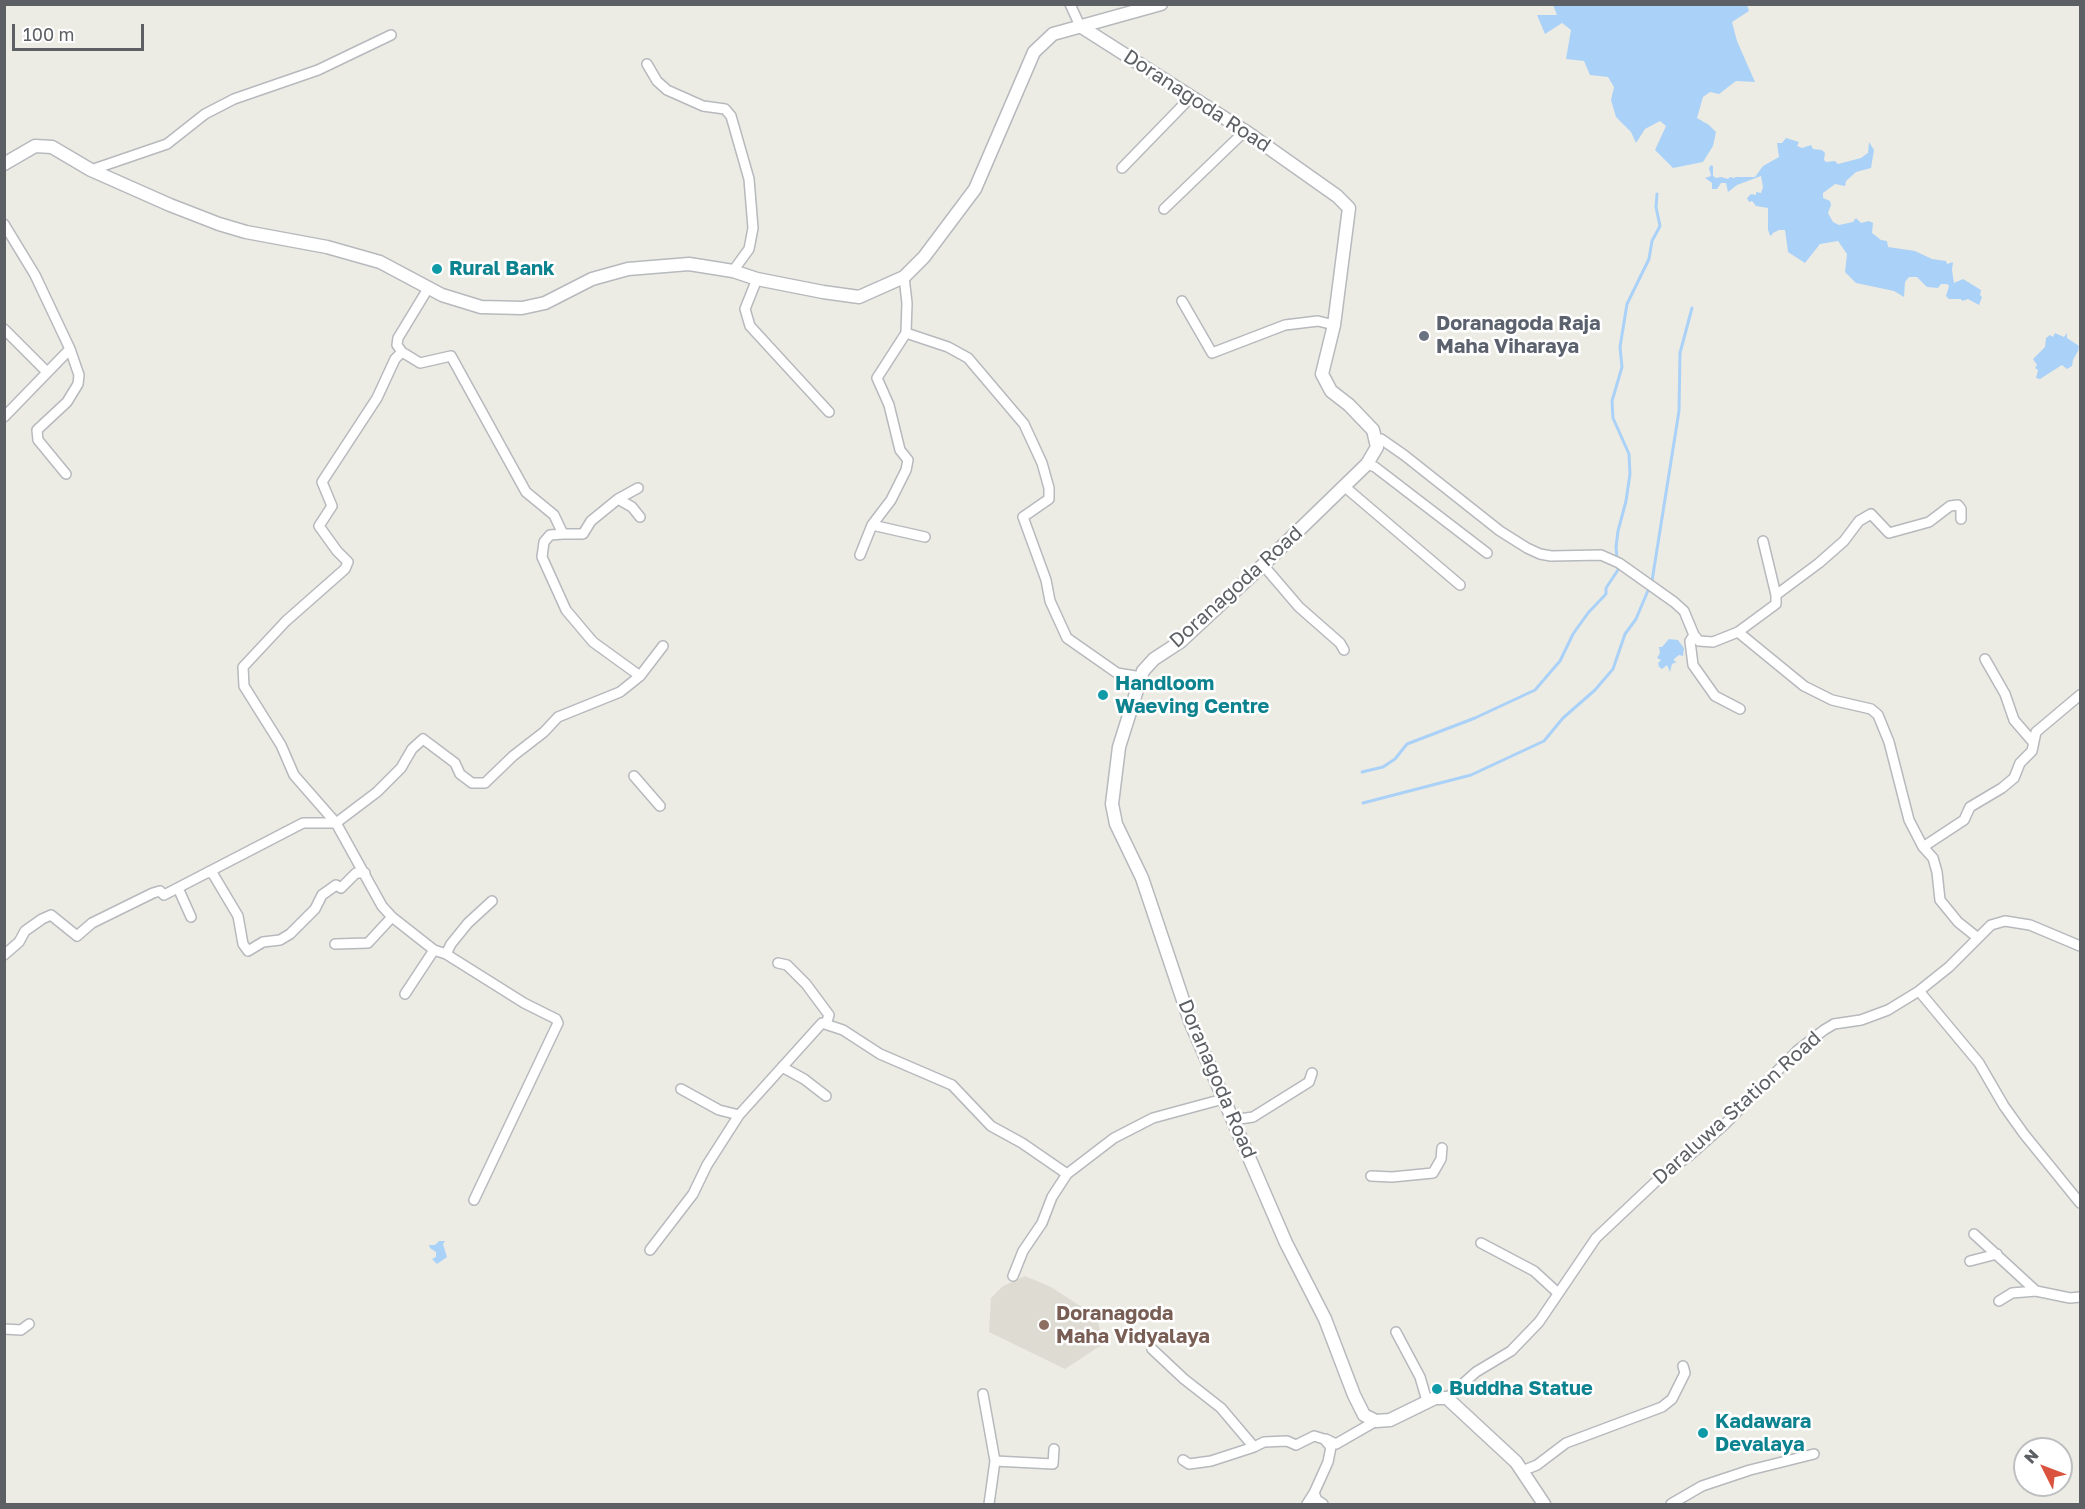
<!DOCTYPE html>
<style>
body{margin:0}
#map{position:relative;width:2085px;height:1509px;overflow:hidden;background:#edece4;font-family:"Golos Text",sans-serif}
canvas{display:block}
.frame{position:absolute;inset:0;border:6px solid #5c5f63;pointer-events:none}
.north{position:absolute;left:2013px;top:1437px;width:60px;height:60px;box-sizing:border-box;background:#fff;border:2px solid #bebfc1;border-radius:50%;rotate:312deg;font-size:16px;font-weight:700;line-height:24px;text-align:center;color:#5c5f63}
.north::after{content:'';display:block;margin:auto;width:21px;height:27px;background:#d9533e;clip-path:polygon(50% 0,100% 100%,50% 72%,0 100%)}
.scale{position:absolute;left:12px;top:24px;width:132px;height:27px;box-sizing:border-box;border:3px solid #5c5f63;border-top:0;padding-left:8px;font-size:18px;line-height:21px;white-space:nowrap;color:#5c5f63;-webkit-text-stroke:4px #fff;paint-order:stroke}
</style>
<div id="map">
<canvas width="2085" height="1509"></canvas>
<div class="frame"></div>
<div class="north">N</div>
<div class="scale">100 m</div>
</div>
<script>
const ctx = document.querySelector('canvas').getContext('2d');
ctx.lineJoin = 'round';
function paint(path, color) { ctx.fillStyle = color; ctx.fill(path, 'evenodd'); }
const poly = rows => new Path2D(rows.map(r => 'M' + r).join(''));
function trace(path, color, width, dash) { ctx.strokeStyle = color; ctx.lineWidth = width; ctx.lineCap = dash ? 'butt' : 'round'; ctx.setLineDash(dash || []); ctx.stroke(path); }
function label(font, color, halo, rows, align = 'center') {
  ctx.font = font + ' "Golos Text",sans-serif'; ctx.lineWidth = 5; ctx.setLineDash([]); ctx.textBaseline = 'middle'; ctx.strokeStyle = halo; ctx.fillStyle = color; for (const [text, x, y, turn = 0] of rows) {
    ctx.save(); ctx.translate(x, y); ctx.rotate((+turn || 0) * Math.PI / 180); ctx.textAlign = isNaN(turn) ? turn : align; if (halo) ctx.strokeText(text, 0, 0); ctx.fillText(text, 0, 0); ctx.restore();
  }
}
const education = poly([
 [1025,1276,1051,1287,1097,1317,1103,1344,1065,1369,989,1332,991,1298,1003,1286]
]);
const water = poly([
 [1553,5,1747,5,1749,11,1732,22,1737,41,1755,82,1736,81,1719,94,1710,92,1703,97,1697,118,1709,125,1716,132,1713,146,1703,162,1673,168,1655,150,1666,126,1660,121,1645,129,1636,143,1631,132,1616,117,1611,100,1614,87,1608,77,1590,75,1584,61,1566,59,1571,30,1562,23,1545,34,1537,15,1557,15],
 [1786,138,1799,142,1797,146,1802,148,1811,145,1813,149,1822,150,1825,153,1824,160,1826,162,1835,161,1838,164,1861,158,1868,153,1869,142,1874,150,1871,168,1856,172,1846,181,1845,186,1835,184,1823,193,1823,198,1830,201,1831,205,1828,213,1833,222,1839,225,1853,222,1856,218,1861,223,1869,221,1873,223,1872,233,1881,240,1887,241,1888,247,1915,251,1932,259,1946,261,1947,264,1953,262,1952,270,1954,283,1963,279,1981,290,1980,295,1982,297,1979,305,1968,299,1962,301,1961,299,1949,299,1946,296,1949,286,1947,284,1941,284,1938,288,1927,287,1917,277,1909,277,1905,282,1904,297,1894,291,1856,283,1845,272,1847,254,1838,241,1820,244,1805,263,1788,252,1785,230,1779,230,1773,233,1771,236,1770,235,1768,230,1768,208,1756,206,1752,201,1749,202,1747,198,1751,194,1756,195,1756,192,1761,193,1763,187,1761,176,1737,185,1728,192,1726,183,1721,183,1717,189,1712,189,1712,183,1705,178,1711,176,1709,168,1711,165,1713,166,1713,176,1716,178,1721,177,1728,179,1730,177,1734,178,1736,177,1755,177,1763,166,1779,157,1777,143,1782,143],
 [2055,333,2064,337,2067,333,2067,338,2079,346,2078,351,2073,360,2072,366,2067,369,2062,365,2040,379,2036,378,2038,370,2035,368,2037,365,2033,359,2045,347,2046,338,2050,335,2053,337],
 [1669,639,1678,640,1684,648,1683,656,1679,655,1674,659,1674,661,1677,662,1672,664,1670,672,1667,665,1662,669,1659,667,1658,663,1661,660,1657,658,1660,653,1659,647,1662,647],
 [439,1241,445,1241,443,1244,447,1257,437,1264,432,1259,436,1257,436,1252,430,1248,429,1245,435,1245]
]);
const stream = poly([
 [1362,772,1383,767,1395,759,1407,744,1475,718,1535,690,1560,661,1573,634,1588,613,1606,594,1606,588,1618,570,1616,547,1618,531,1626,501,1630,474,1629,454,1613,418,1612,401,1622,367,1620,347,1627,304,1649,259,1652,241,1660,226,1656,207,1657,194],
 [1363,803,1471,775,1544,741,1563,718,1595,690,1613,669,1625,634,1636,619,1652,581,1679,411,1680,353,1692,308]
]);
const minor = poly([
 [1070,4,1080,26],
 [647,64,657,81,667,90,703,106,725,109,731,116,749,179,753,228,749,249,733,271],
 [1122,168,1191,97],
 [91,170,167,144,205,114,234,99,318,70,391,35],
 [1164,209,1245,131],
 [4,224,35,275,70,349,79,375,78,384,67,402,37,430,38,440,66,474],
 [757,279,745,309,750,326,829,412],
 [429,287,398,338,397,345,402,352,420,363,451,356,526,492,554,515,563,534,583,534,591,521,618,499,638,488],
 [1182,301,1212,353,1285,325,1318,321,1334,325],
 [4,329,47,372],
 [906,333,948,347,968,358,1024,424,1042,463,1049,488,1049,499,1023,517,1046,580,1050,601,1067,638,1117,673,1141,677],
 [4,417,70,349],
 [1375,439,1381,439,1404,455,1500,531,1527,548,1540,554,1551,556,1601,555,1619,563,1674,602,1684,611,1694,635,1699,641,1713,642,1738,632,1776,604,1776,595,1763,541],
 [1367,464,1375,467,1487,553],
 [1345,487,1460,585],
 [618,499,632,507,640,517],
 [872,525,925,537],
 [563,534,550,535,544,542,542,557,566,610,593,642,640,676],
 [860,555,872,525,891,500,906,470,908,460,900,450,889,405,877,378,906,333,907,303,904,277],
 [1263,565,1299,607,1340,643,1344,650],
 [1776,595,1819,563,1844,541,1859,521,1871,514,1889,533,1929,522,1950,506,1958,505,1961,509,1961,519],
 [1738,632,1804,686,1832,700,1871,709,1878,715,1889,742,1909,820,1923,847,1933,858,1937,872,1940,900,1958,922,1978,938],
 [1694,635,1690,641,1693,665,1715,696,1740,709],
 [1985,659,2005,694,2014,720,2033,742],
 [634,776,660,806],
 [1923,847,1964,820,1970,807,2002,788,2014,778,2020,763,2032,751,2036,732,2080,695],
 [208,872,213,874,238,916,243,944,248,951,263,942,280,940,290,934,315,909,322,895,336,885,341,888,356,873,365,873],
 [178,888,191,917],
 [335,944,368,943,392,917],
 [434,950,392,917,382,906,336,823,377,792,401,768,412,749,423,739,455,763,460,774,472,783,485,783,513,756,544,732,558,717,620,692,640,676,663,646],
 [446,954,451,944,468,923,492,901],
 [4,955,19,942,25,931,42,919,51,915,77,936,92,923,153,893,160,891,164,895,303,823,336,823,294,775,281,745,244,686,243,667,286,621,345,569,348,562,337,551,319,526,332,506,322,482,377,398,395,359,402,352],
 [778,963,787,965,806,984,829,1015,826,1024],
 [1919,991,1979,1063,2004,1106,2024,1134,2080,1203],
 [405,994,434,950,446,954,524,1003,556,1019,558,1023,474,1200],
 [782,1067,804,1079,826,1096],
 [681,1089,719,1110,739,1115],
 [1233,1120,1253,1117,1309,1082,1312,1073],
 [1371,1176,1392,1177,1433,1173,1441,1159,1442,1148],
 [1974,1234,2036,1291],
 [1481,1243,1534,1271,1558,1293],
 [650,1250,693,1194,707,1165,739,1115,822,1023,843,1030,880,1054,952,1085,991,1126,1022,1143,1067,1174],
 [1970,1261,1997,1254],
 [1013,1276,1023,1251,1042,1223,1052,1197,1067,1174,1114,1138,1153,1118,1223,1099],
 [1999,1301,2012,1293,2036,1291,2070,1298,2080,1297],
 [4,1329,21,1330,29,1324],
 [1396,1332,1420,1377,1427,1401],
 [1152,1349,1184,1379,1221,1408,1254,1447],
 [983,1394,995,1461,989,1504],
 [1447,1398,1476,1372,1511,1351,1539,1322,1596,1238,1666,1172,1689,1156,1724,1125,1798,1050,1824,1030,1834,1024,1861,1020,1888,1010,1919,991,1949,967,1991,925,2005,921,2030,925,2080,946],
 [1326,1439,1336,1444,1376,1421],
 [1183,1460,1189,1464,1211,1461,1254,1447,1264,1442,1287,1441,1296,1445,1314,1436,1324,1439,1331,1447,1328,1462,1314,1493,1317,1500,1323,1504],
 [995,1461,1053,1464,1054,1449],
 [1522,1471,1537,1465,1566,1443,1662,1407,1672,1399,1685,1373,1683,1366],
 [1307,1504,1314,1493],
 [1671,1504,1702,1486,1750,1470,1814,1454]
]);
const tertiary = poly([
 [1080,26,1245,131,1337,196,1349,208,1334,325,1322,374,1331,391,1349,405,1373,430,1377,447,1367,464,1263,565,1180,642,1154,659,1143,671,1119,747,1112,804,1116,824,1142,878,1190,1021,1286,1243,1325,1319,1354,1395,1364,1415,1376,1421,1390,1420,1435,1398,1447,1398,1516,1462,1544,1504],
 [4,164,35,146,52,147,91,170,170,205,219,224,246,232,327,247,380,262,442,295,481,307,522,308,545,303,592,279,628,269,689,264,733,271,757,279,823,292,859,297,904,277,924,257,975,189,1034,52,1053,34,1161,4]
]);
const markers = [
 [437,269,6,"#0f9aa8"],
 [1424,336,6,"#6b7280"],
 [1103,695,6,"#0f9aa8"],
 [1044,1325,6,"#8d6e63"],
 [1437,1389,6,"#0f9aa8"],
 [1703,1433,6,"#0f9aa8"]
];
const streetNames = [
 ["Doranagoda Road",1197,101,33],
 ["Doranagoda Road",1236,587,-42],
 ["Doranagoda Road",1217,1079,67],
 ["Daraluwa Station Road",1737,1108,-42]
];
const cultureNames = [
 ["Rural Bank",449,269],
 ["Handloom",1115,684],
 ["Waeving Centre",1115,707],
 ["Buddha Statue",1449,1389],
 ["Kadawara",1715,1422],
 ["Devalaya",1715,1445]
];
const worshipNames = [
 ["Doranagoda Raja",1436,324],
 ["Maha Viharaya",1436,347]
];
const educationNames = [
 ["Doranagoda",1056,1314],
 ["Maha Vidyalaya",1056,1337]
];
paint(education, '#dddbd2');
paint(water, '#aad1f7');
trace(stream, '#aad1f7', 3);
trace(minor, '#b6b9bd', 12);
trace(tertiary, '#b6b9bd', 15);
trace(minor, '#fff', 9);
trace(tertiary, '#fff', 12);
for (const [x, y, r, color] of markers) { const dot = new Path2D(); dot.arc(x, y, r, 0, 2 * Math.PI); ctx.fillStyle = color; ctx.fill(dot); trace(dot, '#fff', 2); }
label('20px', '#5c5f63', '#fff', streetNames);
label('bold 20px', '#0d838f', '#fff', cultureNames, 'left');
label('bold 20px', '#5b616d', '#fff', worshipNames, 'left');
label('bold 20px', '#785e54', '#fff', educationNames, 'left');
</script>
